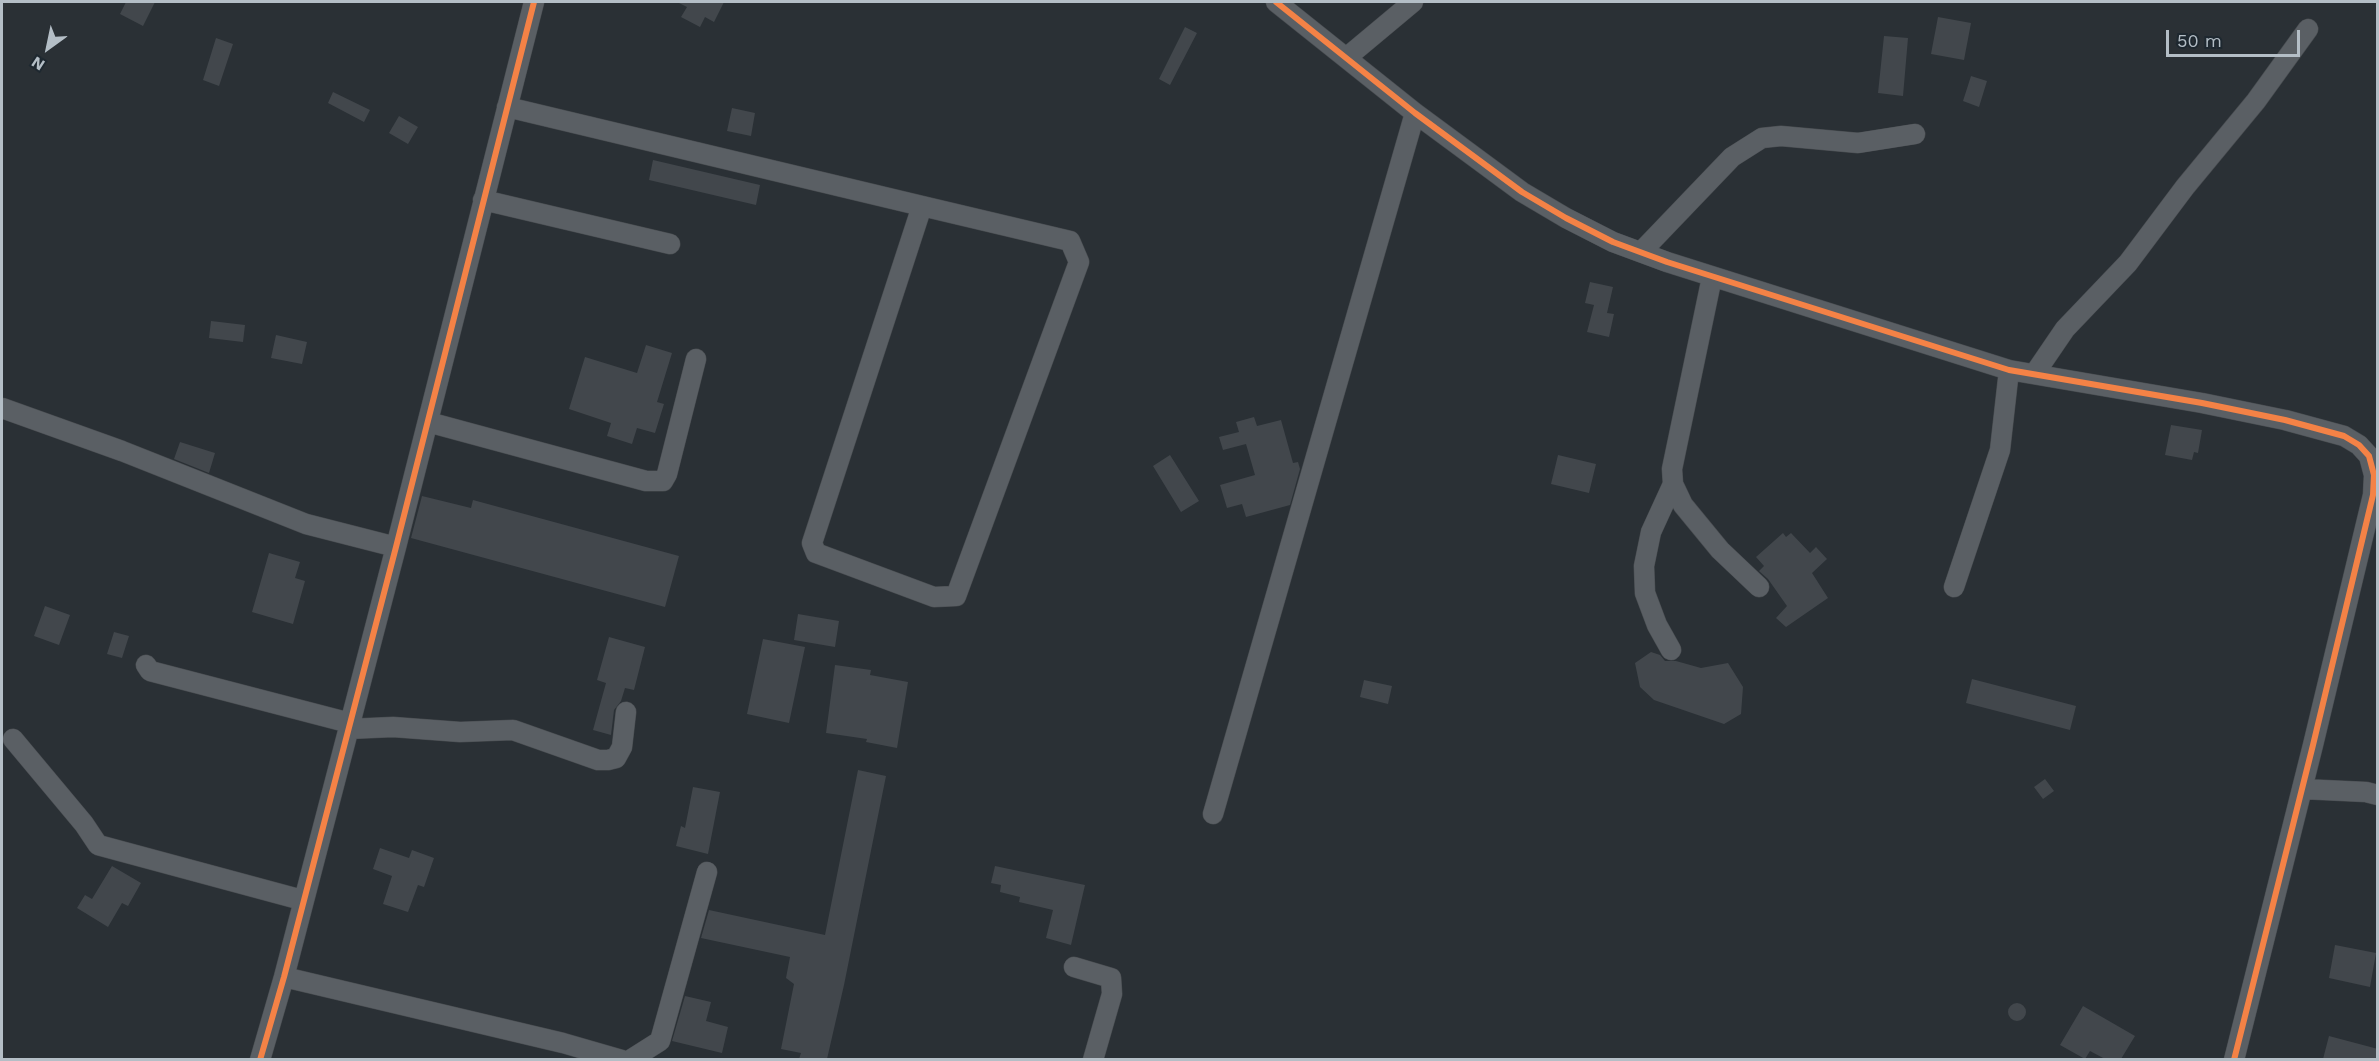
<!DOCTYPE html>
<style>
body{margin:0}
#map{position:relative;width:2379px;height:1061px;overflow:hidden;background:#2a3035;font-family:"Work Sans",sans-serif}
canvas{display:block}
.frame{position:absolute;inset:0;border:3px solid #b4bec6;pointer-events:none}
.north{position:absolute;left:18px;top:18px;width:60px;height:60px;-webkit-text-stroke:4px #1e2830;paint-order:stroke;rotate:213deg;font-size:16px;font-weight:700;line-height:24px;text-align:center;color:#b4bec6}
.north::after{content:'';display:block;margin:auto;width:21px;height:27px;background:#b4bec6;clip-path:polygon(50% 0,100% 100%,50% 72%,0 100%)}
.scale{position:absolute;left:2166px;top:30px;width:134px;height:27px;box-sizing:border-box;border:3px solid #b4bec6;border-top:0;padding-left:8px;font-size:18px;line-height:21px;white-space:nowrap;color:#b4bec6;-webkit-text-stroke:4px #1e2830;paint-order:stroke}
</style>
<div id="map">
<canvas width="2379" height="1061"></canvas>
<div class="frame"></div>
<div class="north">N</div>
<div class="scale">50 m</div>
</div>
<script>
const ctx = document.querySelector('canvas').getContext('2d');
ctx.lineJoin = 'round';
function paint(path, color) { ctx.fillStyle = color; ctx.fill(path, 'evenodd'); }
const poly = rows => new Path2D(rows.map(r => 'M' + r).join(''));
function trace(path, color, width, dash) { ctx.strokeStyle = color; ctx.lineWidth = width; ctx.lineCap = dash ? 'butt' : 'round'; ctx.setLineDash(dash || []); ctx.stroke(path); }
const building = poly([
 [126,2,155,2,143,26,120,14],
 [677,2,724,2,714,22,705,17,700,27,681,17,687,7],
 [1938,17,1971,23,1964,60,1931,54],
 [1185,27,1197,33,1170,85,1159,79],
 [1884,36,1908,38,1903,96,1878,93],
 [216,38,233,44,219,86,203,80],
 [1971,76,1987,81,1979,107,1963,101],
 [333,92,370,110,364,122,328,103],
 [732,108,755,113,751,136,727,131],
 [399,116,418,127,408,144,389,133],
 [653,160,760,185,756,205,649,180],
 [1590,282,1613,287,1607,313,1614,314,1609,337,1587,332,1594,305,1585,303],
 [211,321,245,325,243,342,209,338],
 [276,335,307,342,302,364,271,358],
 [646,345,672,353,657,402,664,404,655,433,637,428,632,444,607,436,611,423,569,409,585,357,637,373],
 [1254,417,1257,426,1281,420,1293,463,1298,462,1300,469,1290,505,1246,517,1242,504,1227,508,1220,485,1255,475,1246,444,1223,450,1219,437,1239,432,1236,422],
 [2171,425,2202,430,2198,453,2194,452,2192,460,2165,455],
 [180,442,215,453,209,473,174,459],
 [1170,455,1199,501,1181,512,1153,466],
 [1558,455,1596,464,1589,493,1551,484],
 [422,496,471,508,473,500,679,556,665,607,411,538],
 [1783,533,1786,537,1791,533,1810,553,1816,547,1827,559,1812,573,1828,598,1786,627,1776,618,1787,606,1768,579,1759,571,1764,566,1756,557],
 [269,553,300,562,295,578,305,581,293,624,252,612],
 [45,606,70,615,59,645,34,636],
 [798,614,839,621,835,647,794,640],
 [114,632,129,636,122,658,107,654],
 [609,637,645,647,634,690,625,688,621,701,614,710,611,735,593,730,606,683,597,680],
 [763,639,805,647,789,723,747,714],
 [1651,652,1660,655,1665,661,1676,661,1701,668,1728,663,1743,687,1741,714,1724,724,1654,700,1640,687,1635,663],
 [835,665,871,670,870,675,908,682,897,748,866,742,867,739,826,733],
 [1972,679,2076,706,2070,730,1966,703],
 [1364,680,1392,686,1388,704,1360,697],
 [858,770,886,776,844,985,827,1059,799,1059,801,1053,781,1049,794,984,786,978,790,957,701,938,709,910,825,935],
 [2045,779,2054,791,2043,799,2034,787],
 [693,787,720,792,708,854,676,846,681,826,685,828],
 [380,848,409,858,412,850,434,858,424,887,418,885,408,912,383,904,392,876,373,869],
 [112,866,141,883,128,906,122,903,108,927,77,908,85,895,92,899],
 [995,866,1085,885,1071,945,1046,938,1053,910,1019,902,1020,897,1000,892,1001,885,991,883],
 [2335,945,2376,953,2370,987,2329,978],
 [685,996,711,1002,706,1021,728,1027,722,1053,672,1041],
 '2008 1012a9 9 0 1 1 18 0a9 9 0 1 1-18 0Z',
 [2083,1006,2135,1036,2121,1059,2105,1059,2090,1051,2085,1059,2060,1045],
 [2329,1036,2378,1049,2378,1059,2323,1059]
]);
const minor = poly([
 [1276,2,1415,113,1522,192,1566,218,1613,242,1667,262,2009,370,2202,403,2285,420,2344,436,2359,445,2369,456,2374,475,2373,495,2313,745,2234,1060],
 [1346,58,1413,2],
 [507,107,922,206,1070,241,1079,262,956,596,934,597,816,553,812,543,922,206],
 [483,200,670,244],
 [1641,252,1732,157,1762,138,1781,136,1858,143,1915,134],
 [1712,277,1672,469,1673,484,1683,505,1720,550,1759,587],
 [2035,373,2065,329,2128,263,2185,187,2256,101,2308,29],
 [2,408,122,451,306,524,396,547],
 [428,422,646,481,663,481,667,474,696,359],
 [1954,587,2000,450,2009,370],
 [1671,650,1657,625,1645,593,1644,566,1651,532,1673,484],
 [146,665,150,671,350,723],
 [348,729,393,727,460,732,513,730,598,760,608,760,616,758,622,747,626,712],
 [13,739,84,824,98,845,302,900],
 [2302,789,2366,792,2378,795],
 [1213,814,1415,113],
 [1074,967,1111,978,1112,994,1093,1060],
 [284,977,563,1043,622,1060],
 [260,1060,284,977,396,547,534,2],
 [630,1060,660,1041,707,872]
]);
const cycleway = poly([
 [1276,2,1415,113,1522,192,1566,218,1613,242,1667,262,2009,370,2202,403,2285,420,2344,436,2359,445,2369,456,2374,475,2373,495,2313,745,2234,1060],
 [260,1060,284,977,396,547,534,2]
]);
paint(building, '#42474c');
trace(minor, '#484c50', 21);
trace(minor, '#5a5f64', 20);
trace(cycleway, '#f48246', 6);
</script>
